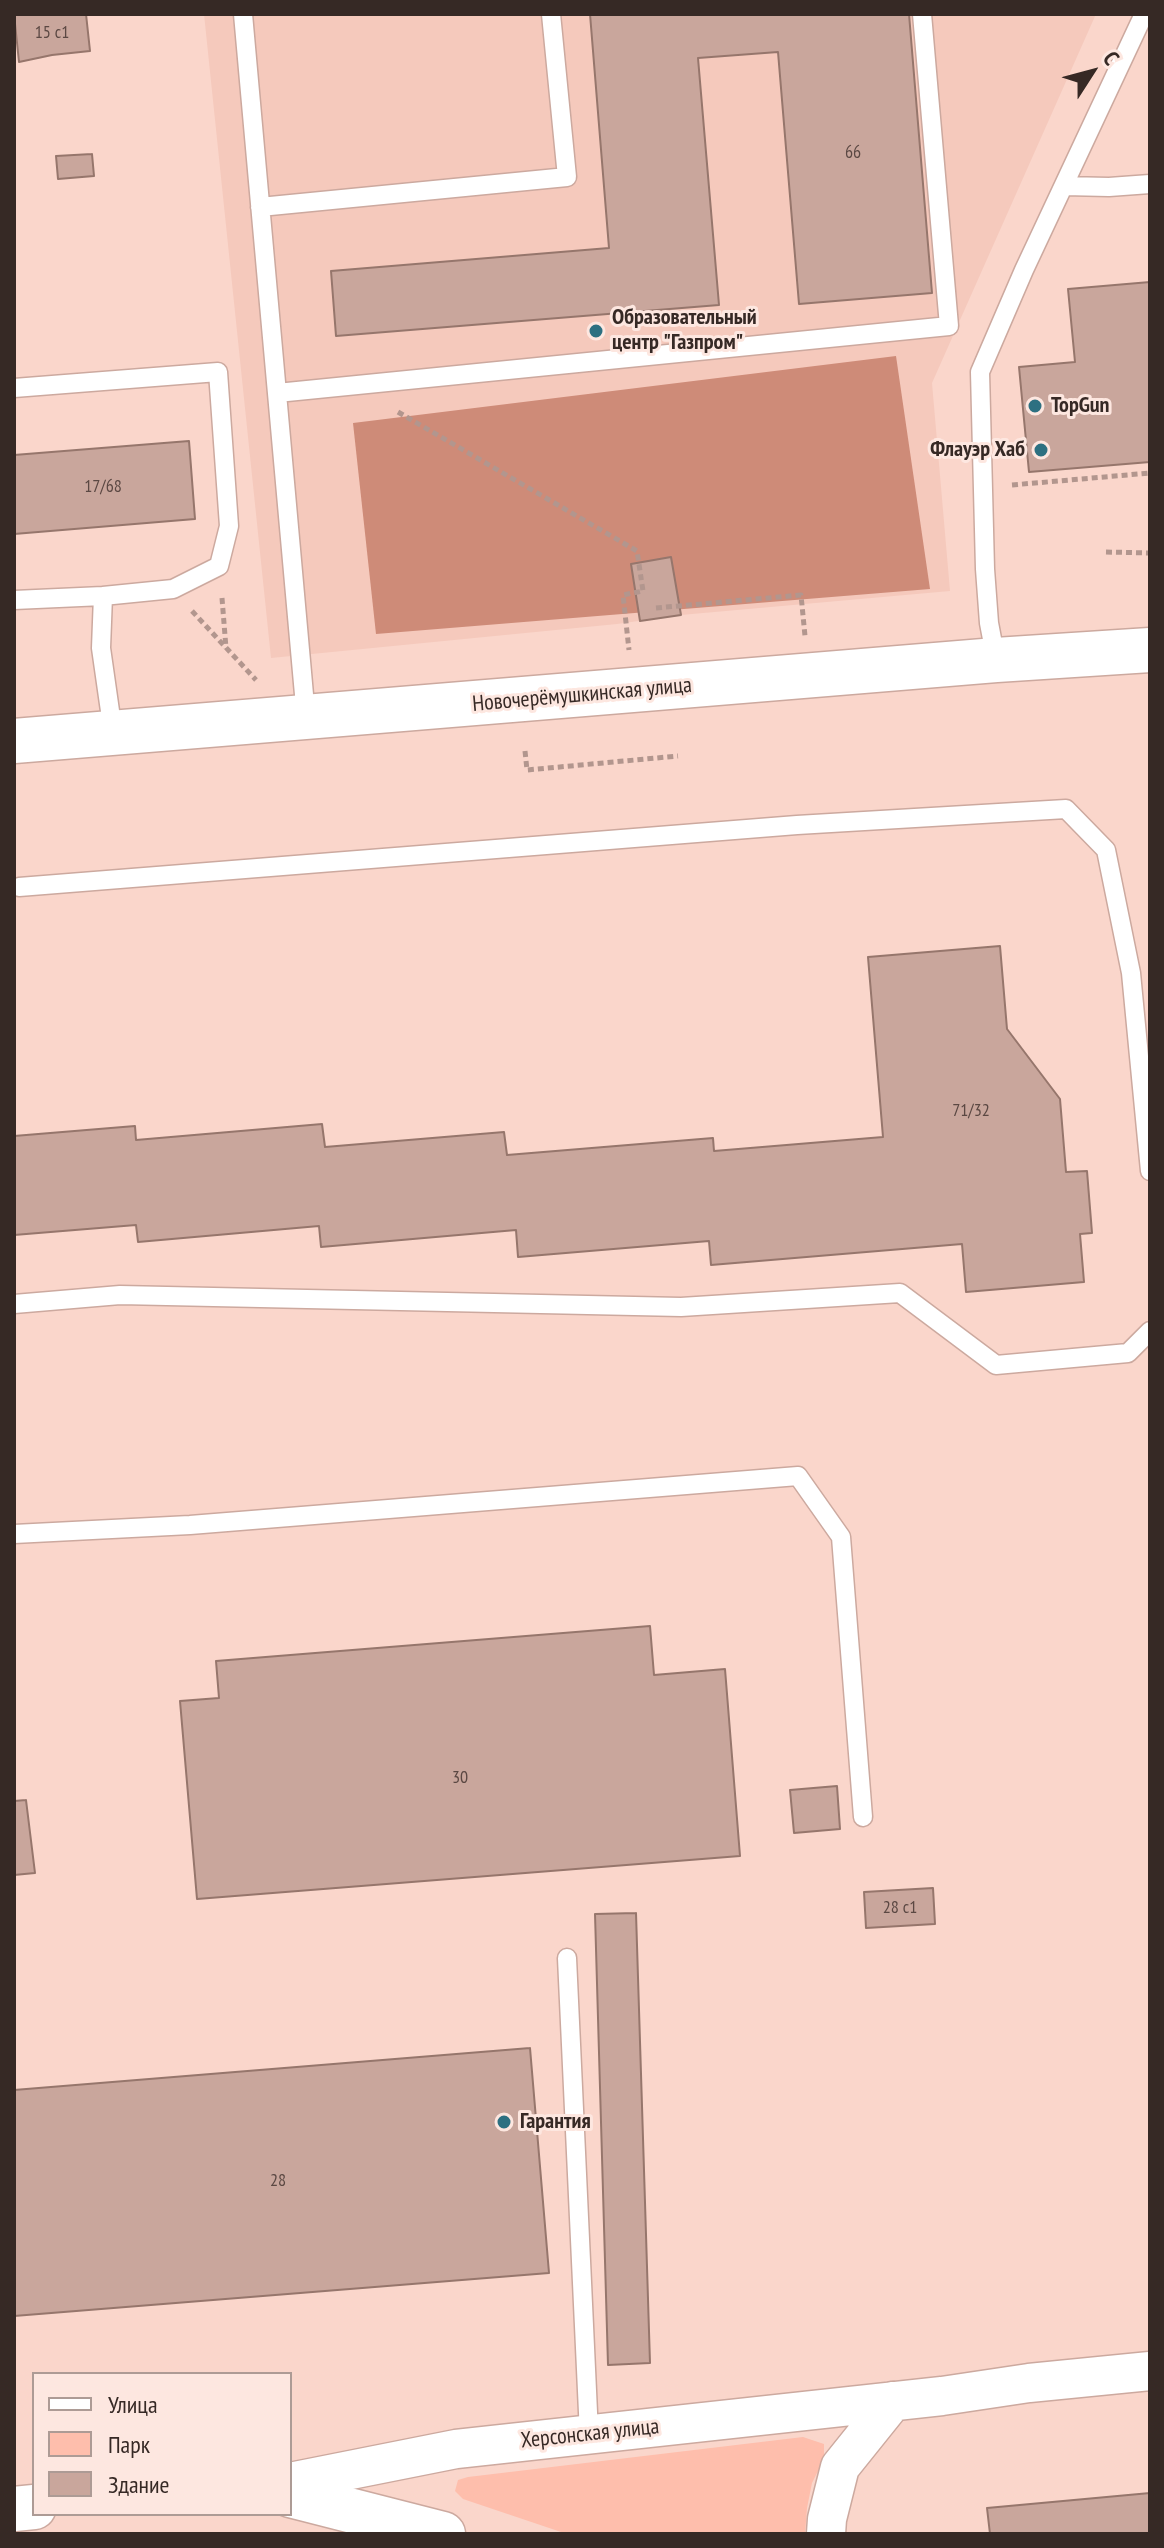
<!DOCTYPE html>
<meta charset="utf-8">
<style>
body{margin:0}
#map{position:relative;width:1164px;height:2548px;overflow:hidden;background:#fad6cb;font-family:"PT Sans Narrow",sans-serif}
canvas{display:block}
.frame{position:absolute;inset:0;border:16px solid #362925;pointer-events:none}
.legend{position:absolute;left:32px;top:2372px;width:260px;height:144px;box-sizing:border-box;background:#fde7e0;border:2px solid #ad9b95;margin:0;padding:10px 14px;list-style:none;font-size:24px;color:#362925}
.legend li{display:flex;align-items:center;gap:16px;height:40px}
.legend b{width:40px;border:2px solid #ad9b95}
.north{position:absolute;left:1052px;top:32px;width:80px;height:80px;-webkit-text-stroke:6px #fde7e0;paint-order:stroke;rotate:54deg;font-size:22px;font-weight:700;line-height:32px;text-align:center;color:#362925}
.north::after{content:'';display:block;margin:auto;width:28px;height:36px;background:#362925;clip-path:polygon(50% 0,100% 100%,50% 72%,0 100%)}
</style>
<div id="map">
<canvas width="1164" height="2548"></canvas>
<div class="frame"></div>
<ul class="legend">
<li><b style="height:10px;background:#fff"></b>Улица</li>
<li><b style="height:22px;background:#febeac"></b>Парк</li>
<li><b style="height:22px;background:#c9a69c"></b>Здание</li>
</ul>
<div class="north">С</div>
</div>
<script>
const ctx = document.querySelector('canvas').getContext('2d');
ctx.lineJoin = 'round';
function paint(path, color) { ctx.fillStyle = color; ctx.fill(path, 'evenodd'); }
const poly = rows => new Path2D(rows.map(r => 'M' + r).join(''));
function trace(path, color, width, dash) { ctx.strokeStyle = color; ctx.lineWidth = width; ctx.lineCap = dash ? 'butt' : 'round'; ctx.setLineDash(dash || []); ctx.stroke(path); }
function label(font, color, halo, rows, align = 'center') {
  ctx.font = font + ' "PT Sans Narrow",sans-serif'; ctx.lineWidth = 6; ctx.setLineDash([]); ctx.textBaseline = 'middle'; ctx.strokeStyle = halo; ctx.fillStyle = color; for (const [text, x, y, turn = 0] of rows) {
    ctx.save(); ctx.translate(x, y); ctx.rotate((+turn || 0) * Math.PI / 180); ctx.textAlign = isNaN(turn) ? turn : align; if (halo) ctx.strokeText(text, 0, 0); ctx.fillText(text, 0, 0); ctx.restore();
  }
}
const built = poly([
 [204,14,1096,14,932,383,950,591,681,615,617,624,271,658]
]);
const green = poly([
 [803,2437,824,2444,824,2459,812,2483,807,2508,805,2534,567,2534,463,2499,455,2491,458,2480,468,2477]
]);
const forest = poly([
 [896,356,930,589,376,634,353,423]
]);
const building = poly([
 [14,14,86,14,90,51,52,55,19,62,14,14],
 [590,14,909,14,932,293,799,304,778,52,698,58,719,305,336,336,331,271,609,248,590,14],
 [92,154,94,176,58,179,56,156,92,154],
 [1150,282,1150,462,1029,472,1019,367,1075,362,1068,289,1150,282],
 [189,441,195,519,14,534,14,455,189,441],
 [671,557,681,615,640,621,631,564,671,557],
 [1000,946,1007,1029,1060,1099,1066,1172,1087,1171,1092,1233,1080,1234,1084,1282,966,1292,962,1244,711,1265,709,1241,518,1257,516,1230,321,1247,319,1226,138,1242,136,1225,14,1235,14,1136,135,1126,136,1140,322,1124,325,1147,504,1132,507,1155,713,1138,714,1151,883,1137,868,957,1000,946],
 [650,1626,654,1675,725,1669,740,1856,197,1899,180,1701,219,1698,216,1661,650,1626],
 [837,1786,840,1829,794,1833,790,1790,837,1786],
 [26,1800,35,1873,14,1875,14,1801,26,1800],
 [933,1888,935,1924,866,1928,864,1892,933,1888],
 [636,1913,650,2363,608,2365,595,1914,636,1913],
 [530,2048,549,2273,14,2316,14,2090,530,2048],
 [1150,2493,1150,2534,990,2534,987,2508,1150,2493]
]);
const path = poly([
 [398,412,637,551,643,591,623,595,629,650],
 [1012,485,1150,473],
 [1106,552,1150,553],
 [222,598,226,648],
 [656,608,801,595,805,636],
 [192,611,256,680],
 [525,751,527,770,678,756]
]);
const service = poly([
 [243,14,306,717],
 [1064,186,1109,187,1150,184],
 [260,207,567,177,551,14],
 [14,388,218,372,229,526,219,566,173,589,103,596],
 [277,393,949,326,922,14],
 [14,600,103,596,101,648,113,732],
 [996,660,989,623,985,569,980,372,1024,270,1144,14],
 [19,887,797,825,1066,809,1106,850,1131,973,1150,1171],
 [14,1304,120,1295,681,1307,900,1293,996,1365,1128,1353,1150,1331],
 [14,1534,190,1525,798,1476,841,1537,863,1817],
 [567,1958,589,2434]
]);
const minor = poly([
 [290,2482,456,2449,942,2396,1029,2383,1150,2371],
 [826,2534,827,2519,840,2467,893,2401]
]);
const tertiary = poly([
 [14,741,996,660,1150,650],
 [290,2495,443,2534],
 [14,2509,34,2507]
]);
const markers = [
 [596,331,8,"#2d7081"],
 [1035,406,8,"#2d7081"],
 [1041,450,8,"#2d7081"],
 [504,2122,8,"#2d7081"]
];
const numberNames = [
 ["15 с1",52,33],
 ["66",853,153],
 ["17/68",103,487],
 ["71/32",971,1111],
 ["30",460,1778],
 ["28 с1",900,1908],
 ["28",278,2181]
];
const poiNames = [
 ["Образовательный",612,318],
 ["центр \"Газпром\"",612,343],
 ["TopGun",1051,406],
 ["Флауэр Хаб",1025,450,"right"],
 ["Гарантия",520,2122]
];
const streetNames = [
 ["Новочерёмушкинская улица",582,695,-5],
 ["Херсонская улица",590,2434,-6]
];
paint(built, '#f5c9bc');
paint(green, '#febeac');
paint(forest, '#ce8b78');
paint(building, '#c9a69c');
trace(building, '#96766c', 2);
trace(service, '#cca99f', 21);
trace(minor, '#cca99f', 41);
trace(tertiary, '#cca99f', 47);
trace(path, '#b2968e', 5, [6, 4]);
trace(service, '#fff', 18);
trace(minor, '#fff', 38);
trace(tertiary, '#fff', 44);
for (const [x, y, r, color] of markers) { const dot = new Path2D(); dot.arc(x, y, r, 0, 2 * Math.PI); ctx.fillStyle = color; ctx.fill(dot); trace(dot, '#fde7e0', 3); }
label('18px', '#5b4843', null, numberNames);
label('bold 22px', '#362925', '#fde7e0', poiNames, 'left');
label('22px', '#362925', '#fde7e0', streetNames);
</script>
